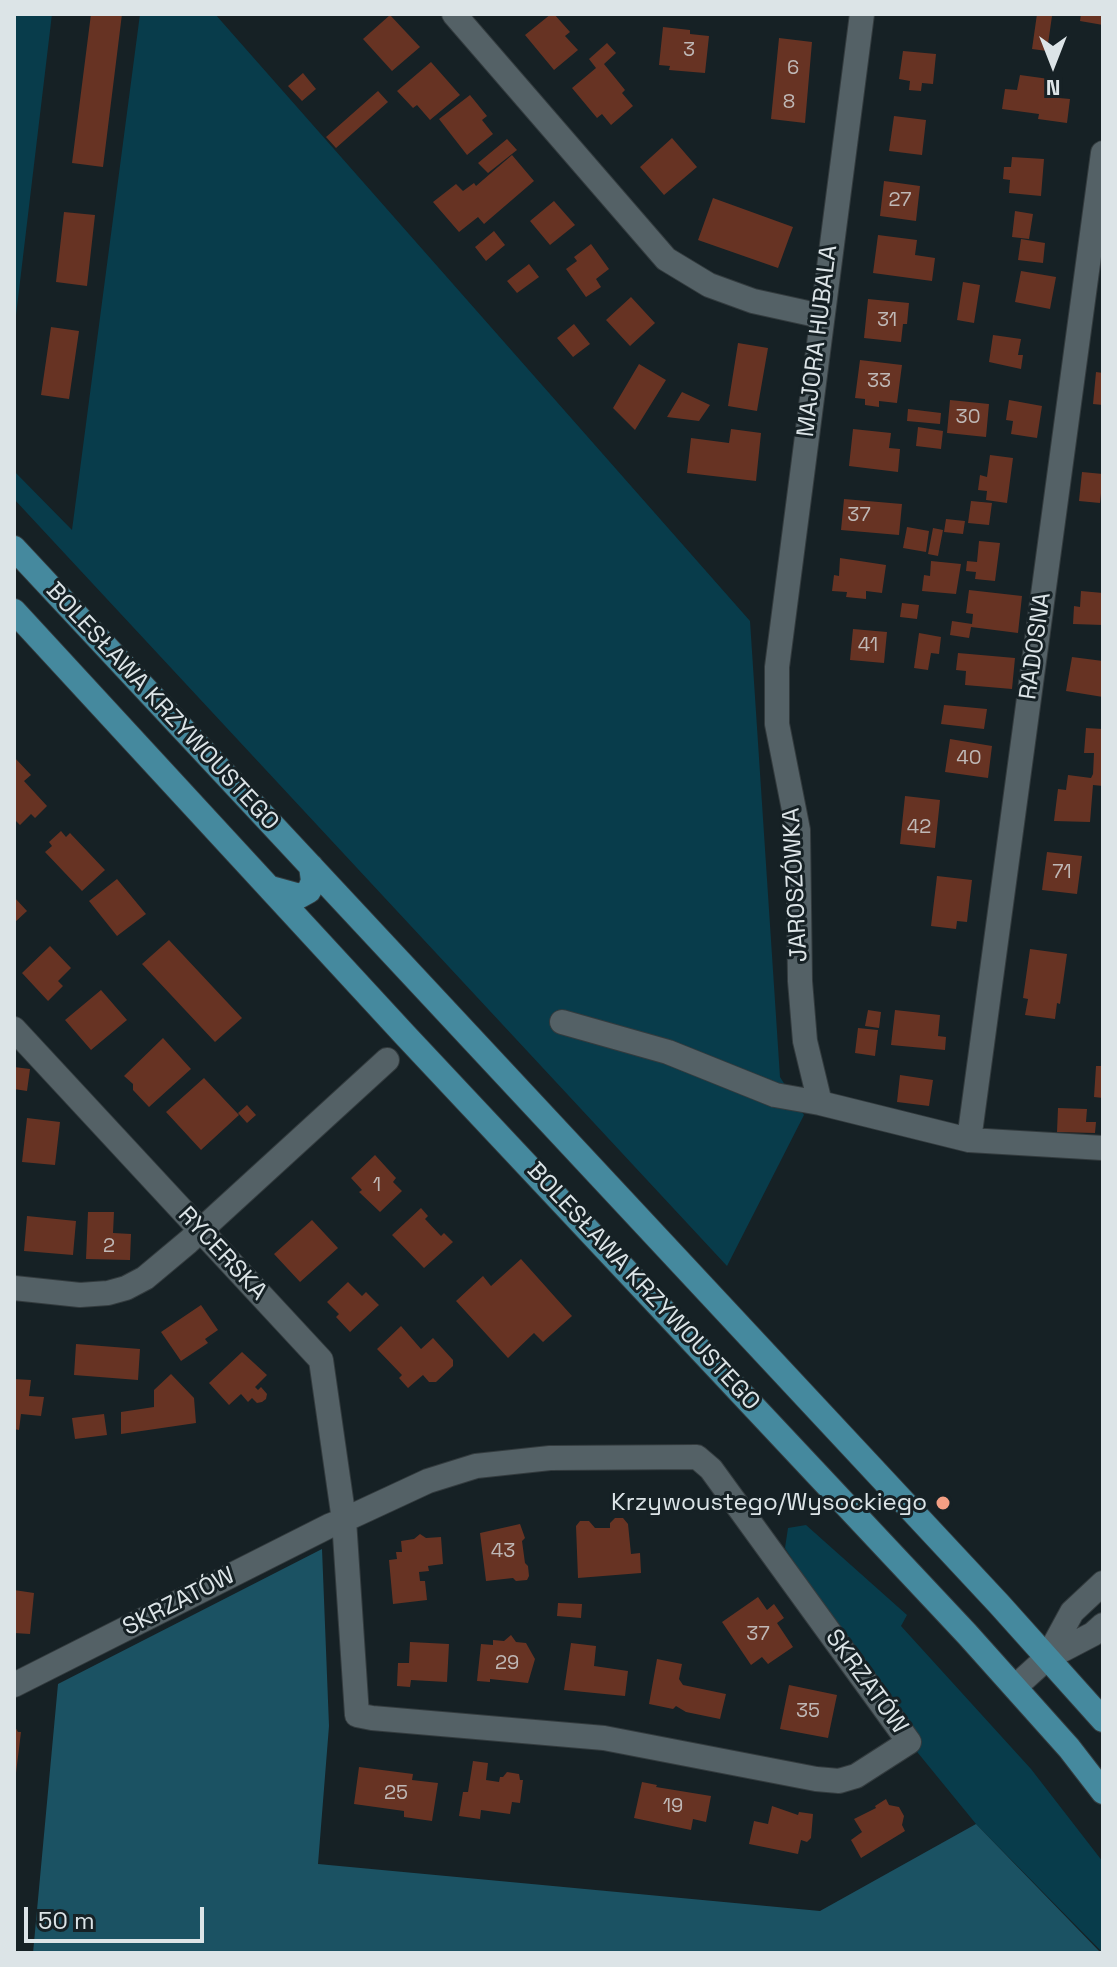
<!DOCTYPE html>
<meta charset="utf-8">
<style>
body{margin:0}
#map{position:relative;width:1117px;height:1967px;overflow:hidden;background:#162125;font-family:"Space Grotesk",sans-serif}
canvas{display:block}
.frame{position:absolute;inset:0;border:16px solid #dce4e7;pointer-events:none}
.north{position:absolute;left:1013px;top:24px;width:80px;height:80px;-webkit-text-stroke:6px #162125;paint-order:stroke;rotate:180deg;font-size:22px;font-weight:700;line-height:32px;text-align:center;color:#dce4e7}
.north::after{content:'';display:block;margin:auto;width:28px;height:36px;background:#dce4e7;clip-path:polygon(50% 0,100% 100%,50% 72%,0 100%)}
.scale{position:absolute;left:24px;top:1907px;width:180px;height:36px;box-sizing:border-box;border:4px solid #dce4e7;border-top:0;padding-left:10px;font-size:24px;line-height:28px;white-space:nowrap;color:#dce4e7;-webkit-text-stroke:6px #162125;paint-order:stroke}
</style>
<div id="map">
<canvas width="1117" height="1967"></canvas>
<div class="frame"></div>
<div class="north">N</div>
<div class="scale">50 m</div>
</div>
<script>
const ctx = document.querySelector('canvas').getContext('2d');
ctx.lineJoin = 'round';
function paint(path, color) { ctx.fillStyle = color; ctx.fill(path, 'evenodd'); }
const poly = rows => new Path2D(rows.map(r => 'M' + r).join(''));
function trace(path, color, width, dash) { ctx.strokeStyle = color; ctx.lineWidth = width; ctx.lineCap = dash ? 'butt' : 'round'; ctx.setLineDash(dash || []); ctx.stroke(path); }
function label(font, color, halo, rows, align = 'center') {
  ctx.font = font + ' "Space Grotesk",sans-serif'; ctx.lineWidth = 6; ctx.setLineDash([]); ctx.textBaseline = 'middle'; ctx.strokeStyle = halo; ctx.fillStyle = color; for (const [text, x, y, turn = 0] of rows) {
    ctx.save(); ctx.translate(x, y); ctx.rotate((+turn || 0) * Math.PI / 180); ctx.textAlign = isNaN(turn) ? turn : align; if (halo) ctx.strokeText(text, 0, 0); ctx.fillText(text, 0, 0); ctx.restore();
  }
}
const green = poly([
 [14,14,52,14,14,332],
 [140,14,215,14,750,621,780,1077,804,1115,727,1266,14,499,14,471,72,530],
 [806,1525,907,1615,901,1626,1031,1769,1103,1862,1103,1953,976,1824,909,1742,785,1548,788,1528]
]);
const forest = poly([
 [322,1549,329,1726,318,1864,820,1911,976,1824,1101,1953,33,1953,58,1684]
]);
const building = poly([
 [91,14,122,14,103,167,72,163],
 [551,14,554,14,570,32,565,36,578,50,554,70,525,35],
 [1037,14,1052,16,1047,51,1032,49],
 [1081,14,1103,14,1103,25,1080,21],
 [390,15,420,47,392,71,363,39],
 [663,27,690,30,690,34,709,36,705,73,669,70,670,66,659,65],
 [779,38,812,42,805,123,771,119],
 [607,43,616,53,604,64,625,90,622,93,633,106,611,125,602,114,597,118,572,88,596,68,589,59],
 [903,51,936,54,933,84,922,83,921,91,909,90,910,81,899,79],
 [431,62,460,95,430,120,417,105,413,108,397,91],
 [303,73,316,89,302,101,288,86],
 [1020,75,1049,79,1048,83,1061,85,1059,98,1070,99,1067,123,1038,119,1039,114,1002,109,1005,89,1017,90],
 [378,91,388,102,336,148,326,137],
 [470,95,487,116,482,120,493,134,467,155,439,119],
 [894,116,926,120,922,155,889,151],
 [672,138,697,167,664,195,640,167],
 [507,139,517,150,488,173,478,163],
 [512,155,534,181,484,224,478,217,459,232,433,202,456,184,463,191,474,183,476,186],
 [1012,157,1044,159,1041,196,1009,193,1010,180,1003,179,1004,167,1011,167],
 [884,181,920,186,916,221,880,216],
 [713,198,793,227,778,268,698,240],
 [554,201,575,225,550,245,530,221],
 [1015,211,1033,214,1029,239,1012,237],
 [64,212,95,215,87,286,56,282],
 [494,231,505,245,486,261,475,247],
 [878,235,917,240,915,255,935,258,932,281,873,273],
 [1021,239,1045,243,1043,263,1018,260],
 [591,244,609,269,596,279,601,287,586,297,566,269,577,261,574,257],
 [529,264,539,277,517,293,507,281],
 [1021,271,1056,277,1050,309,1015,302],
 [963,282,980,285,974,323,957,320],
 [631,297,655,323,630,346,606,320],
 [868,299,909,303,907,324,903,324,901,342,864,338],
 [574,324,590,344,573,357,557,338],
 [51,327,79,331,69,399,41,395],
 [993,335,1021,339,1018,355,1023,355,1021,369,989,362],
 [738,343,768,348,757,411,728,406],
 [860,360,902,365,897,403,879,401,879,407,865,405,865,399,855,398],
 [639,364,666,380,635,430,613,408],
 [1096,372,1103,373,1103,405,1093,404],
 [682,392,710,405,699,421,667,417],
 [950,400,989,404,986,437,947,433],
 [1009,400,1042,406,1037,438,1011,434,1013,421,1006,420],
 [908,409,941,413,940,424,907,421],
 [918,427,943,431,941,449,916,446],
 [731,429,761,433,756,481,687,473,691,438,729,443],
 [853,429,891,433,889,448,900,449,898,472,849,466],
 [990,455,1013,458,1007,503,986,500,987,491,978,490,980,475,987,477],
 [1082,472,1103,474,1100,503,1079,501],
 [844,499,902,504,899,535,841,530],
 [971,501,992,503,989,525,968,523],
 [946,519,965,521,963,534,944,532],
 [907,527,929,531,926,552,903,548],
 [933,528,943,530,938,556,928,554],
 [979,541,1000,543,995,581,975,579,976,572,966,571,967,561,977,562],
 [840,558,886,565,882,593,866,591,866,599,846,597,847,592,832,591,834,575,839,576],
 [931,561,961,564,956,594,922,591,924,575,930,576],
 [969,590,1022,596,1018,633,971,627,969,638,950,635,952,621,972,624,973,614,966,613],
 [1081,591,1103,593,1103,625,1073,624,1074,606,1080,607],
 [902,603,919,605,917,619,900,617],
 [853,629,887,632,884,663,850,660],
 [919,633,941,637,939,654,931,653,928,670,914,668],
 [958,653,1015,658,1012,689,965,685,966,671,956,670],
 [1072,657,1103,661,1103,697,1066,691],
 [944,705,987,709,984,729,941,724],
 [1086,728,1103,729,1103,786,1093,785,1090,822,1054,821,1058,789,1066,790,1068,775,1091,778,1093,774,1094,753,1084,753],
 [950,739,992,746,988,778,945,772],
 [14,757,31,775,24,781,47,806,35,818,31,814,20,825,14,819],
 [905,796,940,800,935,848,900,844],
 [61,831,66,837,70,833,105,870,82,891,45,852,52,846,49,842],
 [1047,852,1082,856,1077,894,1042,890],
 [937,876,972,880,967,922,957,921,956,929,931,926],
 [117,879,146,914,117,936,89,901],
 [14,897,27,911,14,923],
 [169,940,242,1018,215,1042,142,964],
 [50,946,71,968,58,981,63,986,48,1001,22,973],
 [1030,949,1067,954,1060,1004,1057,1003,1055,1019,1025,1015,1028,999,1023,998],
 [101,990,127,1020,91,1050,65,1020],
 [868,1010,881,1012,879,1028,865,1026],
 [895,1010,940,1015,938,1036,946,1037,945,1050,891,1045],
 [858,1028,878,1030,875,1056,855,1053],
 [163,1038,191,1069,149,1107,133,1090,133,1084,124,1076],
 [1096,1066,1103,1066,1103,1098,1094,1097],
 [14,1067,30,1069,27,1091,14,1089],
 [900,1075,933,1080,929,1106,897,1102],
 [204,1078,239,1115,201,1150,166,1112],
 [247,1105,256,1115,247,1123,238,1113],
 [1058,1108,1087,1109,1086,1122,1096,1122,1095,1133,1057,1132],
 [27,1118,60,1122,55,1165,22,1162],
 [375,1155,396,1178,393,1182,402,1191,380,1212,359,1192,362,1190,351,1178],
 [421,1208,428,1216,425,1219,441,1236,444,1233,453,1242,424,1268,392,1235],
 [88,1212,114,1212,113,1233,131,1234,130,1260,86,1259],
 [27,1216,76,1221,73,1255,24,1251],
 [312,1220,338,1248,300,1282,274,1254],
 [521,1259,572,1316,543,1342,534,1333,508,1358,456,1301,483,1276,491,1286],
 [348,1282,362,1296,366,1292,379,1305,350,1332,336,1317,339,1314,327,1302],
 [201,1305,218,1330,205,1339,208,1343,181,1361,161,1332],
 [401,1326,421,1349,433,1338,453,1360,453,1366,436,1382,429,1382,423,1375,408,1388,399,1378,402,1375,377,1349],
 [76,1344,140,1349,138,1380,74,1375],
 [242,1352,267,1375,255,1387,258,1390,261,1387,267,1394,266,1399,262,1402,257,1403,252,1398,248,1402,241,1394,229,1405,209,1383],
 [171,1374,194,1398,196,1423,121,1434,121,1412,154,1407,154,1390],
 [14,1379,31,1380,29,1396,44,1397,41,1416,21,1414,19,1430,14,1429],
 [104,1414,107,1435,75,1439,72,1418],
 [615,1518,623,1518,628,1524,631,1554,640,1553,641,1573,578,1578,576,1526,580,1521,589,1521,595,1528,610,1528,610,1523],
 [520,1524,525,1538,522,1541,525,1563,528,1566,529,1576,527,1580,516,1581,513,1578,486,1581,480,1533],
 [420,1534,426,1538,441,1537,443,1564,428,1566,429,1571,419,1572,420,1581,425,1581,427,1600,393,1604,389,1560,397,1559,396,1552,402,1552,401,1541,414,1539],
 [14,1590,34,1593,30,1634,14,1633],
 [758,1597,767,1610,774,1604,784,1618,777,1623,793,1647,768,1664,762,1657,751,1665,722,1622],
 [558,1603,582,1604,581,1618,557,1616],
 [511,1635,516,1642,526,1643,535,1659,528,1683,490,1679,490,1682,477,1681,481,1644,493,1645,493,1640,504,1641],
 [410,1642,449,1644,447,1682,411,1680,410,1687,397,1686,398,1663,409,1663],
 [571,1643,596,1646,594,1666,628,1671,625,1696,564,1690],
 [657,1659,682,1664,679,1679,683,1685,726,1694,720,1719,686,1712,676,1706,673,1709,649,1704],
 [789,1685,837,1695,828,1738,780,1729],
 [14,1725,18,1732,21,1732,16,1773,14,1773],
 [473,1761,488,1763,486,1780,499,1782,500,1777,503,1777,507,1772,519,1774,520,1780,523,1780,520,1803,512,1802,510,1814,481,1810,480,1819,459,1816,463,1792,468,1792],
 [359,1767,413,1774,412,1780,438,1783,432,1821,404,1817,404,1811,354,1804],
 [642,1782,657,1785,656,1787,711,1796,706,1822,693,1819,691,1830,634,1818],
 [886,1799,889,1805,899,1807,904,1816,902,1825,905,1831,861,1858,851,1840,862,1832,854,1819,876,1808,875,1806],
 [772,1806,798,1815,799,1812,813,1814,811,1838,807,1842,801,1840,798,1854,749,1844,754,1821,768,1824]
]);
const minor = poly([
 [454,14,666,259,709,285,753,301,821,316],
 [862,14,777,667,777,724,798,830,800,981,805,1041,820,1103,969,1140,1103,1148],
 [562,1022,668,1052,775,1095,820,1103],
 [14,1029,321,1360,344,1520,357,1715,372,1718,604,1738,816,1779,839,1781,856,1776,909,1742,711,1469,697,1457,550,1458,476,1466,428,1481,344,1520,329,1526,14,1685],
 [969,1140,1103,153],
 [14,1288,80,1295,108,1293,126,1288,145,1278,188,1242,387,1060],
 [1047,1658,1072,1612,1103,1583],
 [1015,1687,1047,1658,1093,1634,1103,1625]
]);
const major = poly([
 [14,548,999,1604,1103,1720],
 [14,611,405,1035,967,1634,1069,1748,1103,1792],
 [271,888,300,896,309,891,313,881,311,866]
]);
const markers = [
 [943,1503,8,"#f39f84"]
];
const numberNames = [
 ["3",689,51],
 ["6",793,69],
 ["8",789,103],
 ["27",900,201],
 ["31",887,321],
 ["33",879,382],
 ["30",968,418],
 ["37",859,516],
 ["41",868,646],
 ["40",969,759],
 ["42",919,828],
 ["71",1062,873],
 ["1",377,1186],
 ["2",109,1247],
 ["43",503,1552],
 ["37",758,1635],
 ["29",507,1664],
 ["35",808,1712],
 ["25",396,1794],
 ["19",673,1807]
];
const streetNames = [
 ["MAJORA HUBALA",818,341,-83],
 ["RADOSNA",1036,646,-82],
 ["BOLESŁAWA KRZYWOUSTEGO",162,707,47],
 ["JAROSZÓWKA",796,885,-93],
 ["RYCERSKA",222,1254,47],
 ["BOLESŁAWA KRZYWOUSTEGO",643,1287,47],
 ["SKRZATÓW",179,1602,-27],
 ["SKRZATÓW",866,1682,54]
];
const poiNames = [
 ["Krzywoustego/Wysockiego",927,1503]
];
paint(green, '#083c4b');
paint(forest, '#1b5263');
paint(building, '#673323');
trace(minor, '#333b3e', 26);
trace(major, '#333b3e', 26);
trace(minor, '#546166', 24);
trace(major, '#45899e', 24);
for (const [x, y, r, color] of markers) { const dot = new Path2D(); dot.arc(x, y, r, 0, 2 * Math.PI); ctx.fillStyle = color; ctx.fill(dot); trace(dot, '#162125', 3); }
label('20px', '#bfb8b6', null, numberNames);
label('24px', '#dce4e7', '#162125', streetNames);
label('24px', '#dce4e7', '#162125', poiNames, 'right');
</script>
